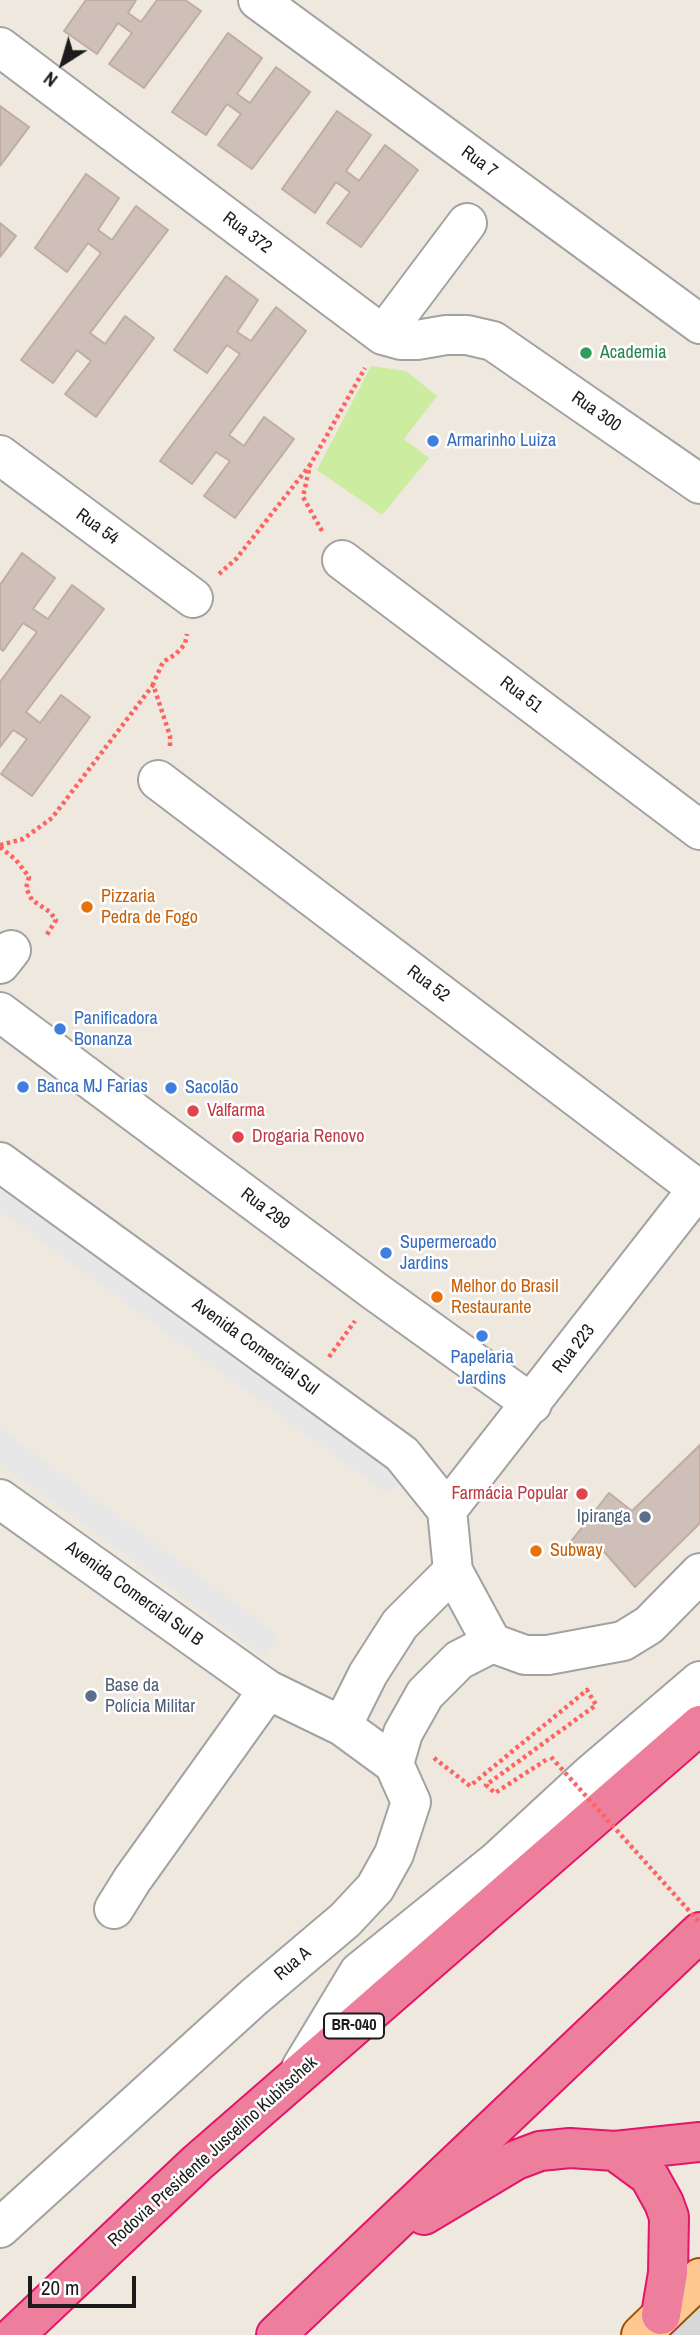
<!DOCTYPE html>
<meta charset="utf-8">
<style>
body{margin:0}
#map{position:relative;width:700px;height:2335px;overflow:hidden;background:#eee8df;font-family:"Archivo Narrow",sans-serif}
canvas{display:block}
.north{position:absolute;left:28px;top:28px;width:70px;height:70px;-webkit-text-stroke:5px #fff;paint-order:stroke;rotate:217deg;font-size:19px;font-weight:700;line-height:28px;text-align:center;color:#1b1b1b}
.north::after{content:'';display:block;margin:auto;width:24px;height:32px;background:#1b1b1b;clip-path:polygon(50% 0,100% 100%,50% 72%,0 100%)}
.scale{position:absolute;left:28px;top:2276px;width:108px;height:32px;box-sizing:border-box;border:4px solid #1b1b1b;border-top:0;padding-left:9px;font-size:21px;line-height:24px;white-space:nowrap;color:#1b1b1b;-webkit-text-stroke:5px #fff;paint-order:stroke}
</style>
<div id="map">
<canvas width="700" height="2335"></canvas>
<div class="north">N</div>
<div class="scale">20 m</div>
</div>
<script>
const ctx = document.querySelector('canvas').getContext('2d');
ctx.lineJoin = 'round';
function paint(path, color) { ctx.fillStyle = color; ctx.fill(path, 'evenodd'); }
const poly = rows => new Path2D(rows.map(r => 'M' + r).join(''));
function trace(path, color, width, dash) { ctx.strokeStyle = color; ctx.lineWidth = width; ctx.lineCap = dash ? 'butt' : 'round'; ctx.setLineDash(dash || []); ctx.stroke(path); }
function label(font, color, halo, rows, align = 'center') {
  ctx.font = font + ' "Archivo Narrow",sans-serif'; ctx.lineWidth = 5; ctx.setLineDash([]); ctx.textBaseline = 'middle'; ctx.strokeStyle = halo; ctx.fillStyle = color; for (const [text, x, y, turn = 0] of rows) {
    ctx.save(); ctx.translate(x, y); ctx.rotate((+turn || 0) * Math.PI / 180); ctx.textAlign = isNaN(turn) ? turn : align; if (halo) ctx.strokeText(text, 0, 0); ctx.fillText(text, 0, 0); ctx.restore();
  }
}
const residential = poly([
 [700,2302,700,2335,666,2335]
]);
const grass = poly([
 [371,366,406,371,437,396,404,439,429,458,382,515,317,470]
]);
const parking = poly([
 [0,1175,403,1476,389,1495,0,1211],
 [0,1428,279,1636,264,1656,0,1463]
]);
const building = poly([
 [86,0,136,0,128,13,141,22,157,0,185,0,201,11,144,88,109,64,132,33,118,23,97,54,64,31,86,0],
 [228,33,262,58,237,94,250,103,276,67,310,92,252,169,218,145,241,114,227,104,206,135,172,112,228,33],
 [0,106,29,127,0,166,0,106],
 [337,111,371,135,346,171,359,181,385,145,418,170,361,247,327,223,350,192,336,182,315,213,282,189,337,111],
 [86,174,119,198,98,230,112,240,136,206,168,230,90,333,105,344,125,316,154,338,96,417,65,394,91,361,77,350,53,383,21,360,101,253,88,243,67,272,35,248,86,174],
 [0,223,16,236,0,257,0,223],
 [226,276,258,300,237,332,251,341,276,307,306,331,229,435,244,446,264,417,294,439,235,518,204,496,230,461,216,452,192,484,160,461,240,354,227,345,207,373,174,350,226,276],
 [22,553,55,578,33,609,48,619,72,585,104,609,26,712,40,723,61,695,90,717,32,796,1,774,27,739,13,730,0,747,0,682,37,632,23,623,3,651,0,648,0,585,22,553],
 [700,1445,700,1523,635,1587,600,1547,565,1549,609,1493,632,1511,700,1445]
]);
const path = poly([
 [322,531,303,497,310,465,365,368],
 [219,574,236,559,310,465],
 [170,746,170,736,153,684,163,662,176,654,185,644,187,634],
 [0,845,23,839,52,818,153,685],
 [0,847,16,860,29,877,26,888,32,900,50,912,56,920,46,936],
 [329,1357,355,1321],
 [434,1758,470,1786,587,1690,596,1705,486,1785,495,1793,549,1758]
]);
const minor = poly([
 [258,0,700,324],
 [0,47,383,335,467,223],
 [383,335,401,340,417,340,446,335,467,335,493,341,700,484],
 [0,455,193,598],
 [342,560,700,830],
 [158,780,698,1189],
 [0,964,11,950],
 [0,1012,376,1292,532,1404],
 [0,1162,402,1454,447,1510,453,1571,492,1643,525,1655,548,1655,623,1641,649,1625,700,1573],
 [0,1499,268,1690,342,1726,394,1764,411,1802,394,1854,375,1888,345,1920,254,1997,0,2228],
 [447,1510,700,1186],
 [342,1726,368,1674,400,1624,453,1571],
 [394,1764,403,1733,425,1694,459,1660,492,1643],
 [114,1909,132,1880,268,1690],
 [301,2068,359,1972,498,1860,590,1775,700,1681]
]);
const major = poly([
 [641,2335,700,2278]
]);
const highway = poly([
 [615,2151,649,2176,664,2203,669,2217,668,2273,661,2315],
 [424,2215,516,2160,540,2151,570,2148,615,2151,700,2142],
 [15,2335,197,2163,700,1725],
 [276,2335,700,1932]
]);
const pathBridge = poly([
 [551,1757,700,1923]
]);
const markers = [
 [586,353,7,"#2e9e5b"],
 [433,441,7,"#3f7fe0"],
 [87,907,7,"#e8710a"],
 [60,1029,7,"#3f7fe0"],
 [23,1087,7,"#3f7fe0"],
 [171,1088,7,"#3f7fe0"],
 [193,1111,7,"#e0444e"],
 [238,1137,7,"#e0444e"],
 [386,1253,7,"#3f7fe0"],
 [437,1297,7,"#e8710a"],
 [482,1336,7,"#3f7fe0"],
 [582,1494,7,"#e0444e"],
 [645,1517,7,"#5c6f8a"],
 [536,1551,7,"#e8710a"],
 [91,1696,7,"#5c6f8a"]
];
const shields = [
 [354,2026,60]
];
const shieldNames = [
 ["BR-040",354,2026]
];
const streetNames = [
 ["Rua 7",479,162,36],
 ["Rua 372",247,233,37],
 ["Rua 300",596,412,35],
 ["Rua 54",97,527,36],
 ["Rua 51",521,695,37],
 ["Rua 52",428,984,37],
 ["Rua 299",265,1209,37],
 ["Avenida Comercial Sul",255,1347,36],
 ["Rua 223",574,1349,-52],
 ["Avenida Comercial Sul B",134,1594,36],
 ["Rua A",293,1964,-40],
 ["Rodovia Presidente Juscelino Kubitschek",213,2152,-42]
];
const leisureNames = [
 ["Academia",600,353]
];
const shopNames = [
 ["Armarinho Luiza",447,441],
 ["Panificadora",74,1019],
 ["Bonanza",74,1040],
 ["Banca MJ Farias",37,1087],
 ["Sacolão",185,1088],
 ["Supermercado",400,1243],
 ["Jardins",400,1264],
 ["Papelaria",482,1358,"center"],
 ["Jardins",482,1379,"center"]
];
const foodNames = [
 ["Pizzaria",101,897],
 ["Pedra de Fogo",101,918],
 ["Melhor do Brasil",451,1287],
 ["Restaurante",451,1308],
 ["Subway",550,1551]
];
const healthNames = [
 ["Valfarma",207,1111],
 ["Drogaria Renovo",252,1137],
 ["Farmácia Popular",568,1494,"right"]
];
const serviceNames = [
 ["Ipiranga",631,1517],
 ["Base da",105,1686,"left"],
 ["Polícia Militar",105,1707,"left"]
];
paint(residential, '#d9d8d8');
paint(grass, '#cced9f');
paint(parking, '#e7e7e7');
paint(building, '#cec0b8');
trace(building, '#c0aca1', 2);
trace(minor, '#a2a2a2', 42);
trace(major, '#925600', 42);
trace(highway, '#e3156b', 42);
trace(path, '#ff635f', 4.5, [3.5, 3.5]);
trace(minor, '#fff', 38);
trace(major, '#ffc893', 38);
trace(highway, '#ed7f9c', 38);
trace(pathBridge, '#ff635f', 4.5, [3.5, 3.5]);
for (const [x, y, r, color] of markers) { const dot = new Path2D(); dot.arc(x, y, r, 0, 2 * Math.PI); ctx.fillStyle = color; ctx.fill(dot); trace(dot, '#fff', 2.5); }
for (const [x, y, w] of shields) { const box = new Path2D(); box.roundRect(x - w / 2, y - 12.5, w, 25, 5); ctx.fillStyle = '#fff'; ctx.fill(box); trace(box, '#1b1b1b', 2); }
label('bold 16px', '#1b1b1b', null, shieldNames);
label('18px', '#1b1b1b', '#fff', streetNames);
label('18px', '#27864d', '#fff', leisureNames, 'left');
label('18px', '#366cbe', '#fff', shopNames, 'left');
label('18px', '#c56008', '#fff', foodNames, 'left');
label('18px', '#be3a42', '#fff', healthNames, 'left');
label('18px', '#4e5e75', '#fff', serviceNames, 'right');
</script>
